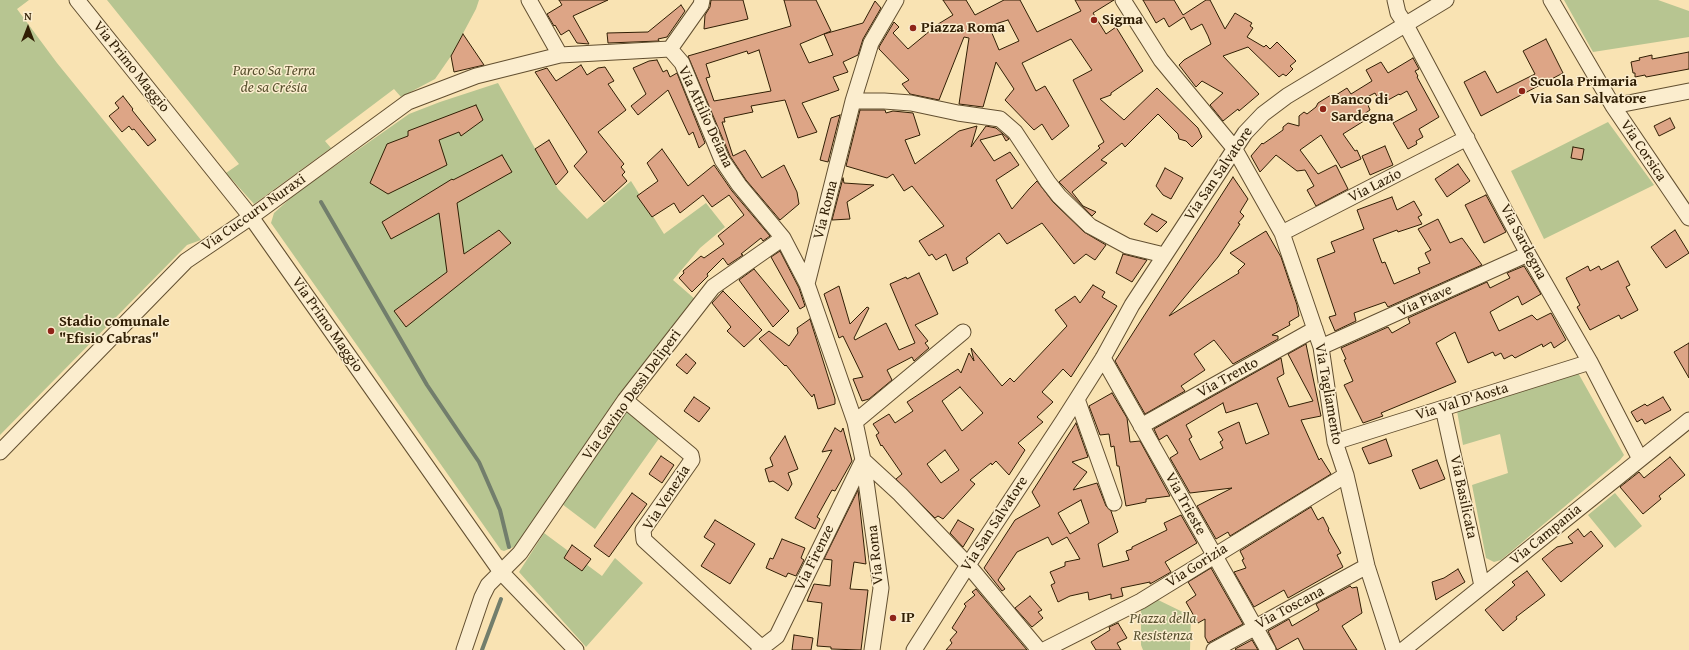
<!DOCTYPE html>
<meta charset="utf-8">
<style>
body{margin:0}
#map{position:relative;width:1689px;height:650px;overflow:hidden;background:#f9e3b3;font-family:"Gentium Book Plus",serif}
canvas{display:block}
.north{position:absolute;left:8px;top:8px;width:40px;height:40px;-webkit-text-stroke:3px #fbedce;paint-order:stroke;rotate:0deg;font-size:11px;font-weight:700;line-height:16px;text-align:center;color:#301e04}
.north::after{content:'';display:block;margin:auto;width:14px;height:18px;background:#301e04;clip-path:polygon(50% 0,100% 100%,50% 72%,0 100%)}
</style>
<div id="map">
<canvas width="1689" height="650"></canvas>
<div class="north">N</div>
</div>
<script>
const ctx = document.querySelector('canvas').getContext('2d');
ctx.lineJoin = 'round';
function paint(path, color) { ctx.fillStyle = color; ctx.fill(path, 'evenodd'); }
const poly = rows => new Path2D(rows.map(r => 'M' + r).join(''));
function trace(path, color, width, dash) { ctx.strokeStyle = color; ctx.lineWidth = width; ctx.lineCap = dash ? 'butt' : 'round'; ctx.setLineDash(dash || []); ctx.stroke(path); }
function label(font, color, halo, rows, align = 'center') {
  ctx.font = font + ' "Gentium Book Plus",serif'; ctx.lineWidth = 3; ctx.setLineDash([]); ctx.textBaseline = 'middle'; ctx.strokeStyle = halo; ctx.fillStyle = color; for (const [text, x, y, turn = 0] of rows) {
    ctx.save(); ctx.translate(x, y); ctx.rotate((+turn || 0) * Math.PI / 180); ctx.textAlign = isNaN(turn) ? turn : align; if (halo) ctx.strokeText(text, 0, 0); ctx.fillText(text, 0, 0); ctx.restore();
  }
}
const green = poly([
 [0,0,29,0,17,9,57,63,201,240,187,245,0,435],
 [107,0,479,0,476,9,451,56,435,79,401,97,394,89,325,141,331,148,254,204,226,173,239,164],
 [1564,0,1658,0,1689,11,1689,37,1593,52],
 [498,83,558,189,587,219,631,181,664,234,706,203,725,227,700,248,673,280,696,300,630,381,573,462,520,542,514,547,504,551,501,550,271,223,274,213,295,194,409,114,440,102],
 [1608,122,1654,185,1544,239,1511,171],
 [1577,371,1624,455,1620,460,1501,560,1494,562,1486,558,1472,485,1508,473,1500,434,1463,445,1457,411],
 [625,409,660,437,595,529,562,504],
 [1615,493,1642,526,1615,548,1588,515],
 [544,533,602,576,615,558,643,583,586,647,519,572],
 [1152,597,1191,616,1190,650,1143,650,1141,645,1141,603]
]);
const stream = poly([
 [321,202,427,385,479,462,500,510,509,547],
 [482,650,501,599]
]);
const building = poly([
 [559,0,608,0,573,16,589,44,577,43,569,30,561,35,555,25,554,26,547,14,562,5,559,0],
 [711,0,743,0,748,19,704,29,705,15,710,7,711,0],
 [784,0,816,0,831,31,800,44,809,63,833,55,824,34,863,23,875,1,881,8,863,39,858,55,843,62,848,72,833,77,839,90,802,103,817,132,798,138,785,100,751,106,753,112,724,118,725,122,722,122,733,156,745,150,762,178,784,165,797,192,799,204,780,220,746,180,730,156,688,56,791,26,784,0],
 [759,50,771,91,714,101,706,78,710,77,706,64,747,51,748,54,759,50],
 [943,0,966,0,975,15,1004,0,1020,0,1037,32,1081,11,1075,0,1114,0,1093,13,1106,34,1116,27,1143,71,1111,93,1111,95,1100,99,1124,120,1157,88,1198,128,1202,137,1192,147,1186,141,1179,139,1178,134,1158,114,1125,147,1122,143,1101,160,1107,163,1072,192,1083,206,1096,212,1092,216,1059,182,1100,148,1098,146,1104,142,1073,80,1092,70,1071,39,1022,63,1036,91,1045,86,1069,126,1052,140,1042,124,1034,130,1005,100,1014,89,996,62,983,107,959,104,969,38,964,37,939,100,910,94,902,84,909,80,879,49,879,47,894,22,899,27,893,33,908,49,931,30,930,29,953,15,943,0],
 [1008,20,1019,41,999,50,989,26,1008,20],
 [1143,0,1174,0,1183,15,1206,0,1210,0,1225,29,1235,13,1252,23,1250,26,1253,28,1247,37,1264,47,1266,45,1270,49,1277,42,1296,61,1290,66,1293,69,1286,76,1283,74,1279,77,1248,47,1223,56,1259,94,1239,111,1238,109,1223,121,1210,105,1223,93,1202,81,1196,87,1179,65,1184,60,1211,44,1208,36,1202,24,1191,30,1184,17,1169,27,1164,18,1156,23,1143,0],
 [681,5,685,11,667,37,658,39,659,41,608,43,607,33,648,32,681,5],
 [463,34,484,65,454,72,451,56,463,34],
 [1546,39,1563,73,1481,116,1464,82,1485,71,1497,93,1535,74,1523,51,1546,39],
 [1689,52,1689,69,1646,77,1645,75,1635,77,1635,73,1633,73,1631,62,1640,60,1639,58,1652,55,1652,59,1689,52],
 [1413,58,1419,69,1415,71,1418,76,1417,77,1439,117,1419,129,1423,137,1416,141,1417,144,1408,149,1393,123,1417,110,1407,91,1400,95,1399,94,1381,104,1375,93,1365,98,1370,110,1364,114,1367,119,1343,134,1355,151,1357,150,1361,159,1341,168,1321,135,1300,150,1318,174,1336,165,1348,189,1316,206,1307,190,1314,186,1305,170,1297,171,1276,155,1260,172,1251,156,1262,143,1263,144,1283,130,1283,127,1288,123,1299,126,1299,116,1304,112,1307,114,1316,107,1318,103,1331,95,1336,95,1347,88,1351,94,1372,81,1366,70,1381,62,1388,73,1413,58],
 [657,60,663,72,667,70,670,77,677,73,705,143,699,148,693,132,689,135,668,90,638,115,631,106,646,94,633,68,649,61,657,60],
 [581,65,587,75,598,68,605,67,614,81,608,84,626,110,598,132,624,164,621,167,625,172,622,175,627,181,604,202,574,166,587,152,535,72,547,68,556,81,581,65],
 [123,96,133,109,132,110,156,140,148,146,134,129,132,130,129,126,122,132,109,116,119,108,115,103,123,96],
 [476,105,483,120,461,136,459,132,439,140,447,165,388,194,370,183,387,144,408,136,408,131,476,105],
 [860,110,885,110,886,113,893,111,913,113,920,135,905,140,915,164,959,131,977,126,971,147,986,126,996,128,1009,139,1006,141,1002,134,980,140,994,161,1010,152,1019,165,996,180,1012,209,1029,189,1037,181,1053,202,1084,232,1106,245,1095,260,1086,254,1074,264,1042,223,1007,244,999,233,966,258,968,263,953,271,946,254,936,260,932,254,929,256,919,241,944,226,912,186,904,191,893,174,887,178,846,166,860,110],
 [840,115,828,162,820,160,831,118,840,115],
 [1670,118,1675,128,1659,136,1654,126,1670,118],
 [549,140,568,172,556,185,535,149,549,140],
 [1385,146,1393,165,1370,175,1362,156,1385,146],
 [1573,147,1584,149,1582,160,1571,158,1573,147],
 [662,149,688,186,714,165,732,191,770,236,763,241,761,238,741,254,743,255,728,265,723,258,707,274,708,276,692,292,679,278,684,273,683,271,701,256,704,258,724,244,718,236,744,215,729,195,712,207,703,195,680,213,674,203,652,217,637,196,658,181,647,163,662,149],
 [502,155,512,172,457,203,464,254,499,230,511,243,406,327,394,311,447,272,439,213,391,239,382,222,452,179,453,180,502,155],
 [1458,164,1470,181,1447,197,1435,179,1458,164],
 [1165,168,1183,178,1171,199,1163,195,1156,186,1165,168],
 [1233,177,1248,199,1240,212,1244,216,1238,223,1240,224,1218,257,1169,316,1239,273,1238,271,1245,264,1230,253,1266,231,1281,257,1297,305,1299,316,1289,322,1290,325,1272,335,1278,336,1278,339,1233,364,1214,340,1194,354,1205,370,1181,386,1185,391,1145,414,1115,361,1233,177],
 [843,178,844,183,874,185,847,202,850,219,832,220,843,178],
 [1486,195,1506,232,1484,243,1465,205,1486,195],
 [1392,197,1397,210,1414,201,1422,215,1418,217,1422,224,1398,232,1397,230,1373,239,1382,263,1385,262,1394,284,1420,273,1418,268,1430,263,1425,253,1431,250,1418,229,1438,219,1450,243,1462,238,1482,265,1388,307,1385,302,1354,313,1356,321,1335,331,1329,317,1336,315,1317,259,1335,252,1331,242,1364,229,1357,210,1392,197],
 [1152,214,1167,222,1157,232,1144,224,1152,214],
 [1675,230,1689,253,1666,268,1651,247,1675,230],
 [780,251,799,288,805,306,800,309,771,257,780,251],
 [1123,254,1147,260,1132,282,1116,273,1123,254],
 [1618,261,1630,285,1626,287,1638,310,1621,319,1619,315,1590,330,1577,307,1580,305,1566,278,1588,266,1590,271,1599,266,1601,270,1618,261],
 [1524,266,1541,294,1522,305,1518,296,1490,312,1499,331,1532,315,1537,320,1551,313,1566,340,1554,348,1551,342,1543,347,1542,344,1515,358,1512,355,1504,359,1501,353,1495,356,1493,352,1468,363,1455,332,1436,343,1456,382,1381,413,1383,416,1363,423,1344,385,1353,381,1344,360,1346,359,1341,348,1388,327,1392,333,1410,323,1408,318,1487,282,1490,288,1510,278,1507,273,1524,266],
 [754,269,789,311,773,327,739,280,754,269],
 [919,273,938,314,915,325,928,341,925,343,929,348,914,361,912,357,887,370,892,380,869,399,862,401,853,379,863,377,843,336,839,338,824,294,839,286,850,324,867,307,869,308,854,338,855,340,886,323,899,350,915,343,890,284,906,277,907,279,919,273],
 [1093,285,1105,292,1102,297,1117,306,1071,377,1063,369,1042,392,1053,402,1037,417,1043,422,1018,443,1025,450,1009,475,996,461,992,465,991,463,970,480,975,484,943,519,938,516,935,518,896,479,902,474,882,445,881,446,876,435,879,433,873,424,889,414,895,423,913,411,907,402,958,369,961,373,969,353,974,361,971,348,1002,386,1010,378,1014,382,1067,326,1055,310,1075,296,1080,303,1093,285],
 [960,387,983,413,962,431,942,401,960,387],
 [945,450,959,470,941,483,927,464,945,450],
 [723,291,762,330,744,347,727,331,731,327,712,303,723,291],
 [810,319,835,399,835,404,818,409,814,394,812,397,786,365,785,366,759,339,769,331,789,346,798,333,797,328,810,319],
 [1689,343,1689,378,1674,352,1689,343],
 [1306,344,1321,416,1301,420,1319,460,1321,458,1331,474,1230,536,1228,532,1216,539,1197,506,1232,488,1190,493,1170,458,1178,453,1167,435,1159,440,1154,429,1281,358,1284,374,1277,378,1289,407,1313,401,1288,354,1306,344],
 [1223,403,1226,413,1257,403,1269,434,1246,444,1239,422,1218,432,1223,440,1220,442,1223,448,1200,460,1189,439,1192,437,1186,425,1223,403],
 [686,354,696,363,687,374,676,365,686,354],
 [1112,393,1127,418,1130,442,1140,441,1170,496,1146,499,1146,502,1126,506,1119,466,1117,466,1114,446,1111,447,1109,434,1100,435,1089,406,1112,393],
 [694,397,710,408,699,422,684,411,694,397],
 [1663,397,1671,410,1645,424,1642,419,1637,422,1631,412,1645,404,1647,406,1663,397],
 [1076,423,1088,457,1072,462,1087,472,1073,490,1097,483,1106,506,1111,511,1118,532,1098,544,1103,567,1129,560,1126,551,1132,549,1132,547,1167,530,1164,523,1181,515,1197,543,1165,562,1171,572,1150,584,1150,582,1121,588,1123,596,1111,599,1111,594,1089,600,1088,592,1070,596,1058,602,1051,585,1055,583,1050,572,1065,566,1065,562,1080,559,1067,537,1052,545,1048,537,1017,552,998,580,1005,589,1002,591,984,568,1015,520,1040,506,1032,492,1076,423],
 [1081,500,1089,523,1070,534,1058,513,1081,500],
 [835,428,841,432,843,428,852,461,835,491,832,490,817,517,820,519,815,529,795,518,832,450,822,452,835,428],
 [785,436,798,469,788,473,792,484,788,491,773,481,769,482,765,469,773,466,770,458,785,436],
 [1386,439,1392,456,1369,464,1362,448,1386,439],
 [661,456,674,465,662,483,649,474,661,456],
 [1670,457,1685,475,1659,496,1661,499,1643,514,1620,487,1639,472,1644,478,1670,457],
 [1437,460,1445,479,1420,489,1412,470,1437,460],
 [858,490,866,564,854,562,850,589,868,590,861,650,831,649,831,647,817,646,822,603,807,601,814,584,830,586,832,560,824,559,858,490],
 [632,493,647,504,609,557,594,546,632,493],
 [1311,507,1318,520,1323,517,1329,529,1328,530,1341,553,1337,555,1343,567,1288,598,1284,590,1254,607,1234,572,1246,568,1242,560,1244,559,1240,551,1311,507],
 [715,520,755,544,730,584,701,566,715,544,704,537,715,520],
 [958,520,974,529,963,547,950,533,958,520],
 [1578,529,1584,537,1591,531,1603,546,1561,582,1542,559,1557,547,1573,543,1568,537,1578,529],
 [782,539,805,548,801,558,804,560,796,576,788,573,786,577,766,568,770,558,773,559,782,539],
 [572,545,591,559,582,571,564,558,572,545],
 [1211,568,1243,624,1208,643,1205,637,1205,619,1198,623,1186,602,1196,595,1188,582,1211,568],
 [1458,569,1465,582,1436,600,1432,582,1444,578,1458,569],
 [1527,571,1545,595,1516,617,1517,619,1503,631,1485,610,1515,585,1512,582,1527,571],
 [1350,586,1352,588,1357,587,1362,613,1342,626,1357,650,1304,650,1298,638,1277,650,1268,631,1289,619,1292,626,1319,610,1316,604,1350,586],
 [976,589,1027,650,946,650,952,643,950,640,957,632,952,628,966,606,964,604,975,595,972,592,976,589],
 [1030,596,1042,610,1038,612,1043,618,1032,627,1015,608,1030,596],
 [1118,623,1127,638,1117,643,1121,650,1096,650,1091,642,1110,630,1109,627,1118,623],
 [794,635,813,638,811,650,792,650,794,635],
 [1252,640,1258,650,1236,650,1235,649,1252,640]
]);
const minor = poly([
 [77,0,251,217,501,572,576,650],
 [529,0,560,55],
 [1123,0,1161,60,1234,148,1282,233,1321,347,1335,442,1346,475,1367,566,1394,650],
 [1395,0,1398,13,1406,25,1528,254,1590,362,1640,459],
 [1551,0,1613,106,1689,218],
 [670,49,682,63,722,160,739,185,783,238,807,284,855,422,863,460,881,588,872,650],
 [670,49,701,5,702,0],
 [853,101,884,101,911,103,958,113,1000,119,1015,132,1048,182,1059,196,1090,226,1127,246,1164,255],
 [1613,106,1689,91],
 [1282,233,1467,138],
 [807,284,853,101,871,43,896,0],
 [1321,347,1528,254],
 [1103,358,1268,650],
 [1077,399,1114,503],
 [625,400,691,455,692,460,643,530,644,540,762,648],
 [1443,408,1482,586],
 [855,422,963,332],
 [1141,426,1315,329],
 [1335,442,1590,362],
 [0,452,186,261,251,217,408,102,476,76,560,55,670,49],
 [863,460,900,494,968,565,1039,650],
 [464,650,482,597,488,585,520,553,625,400,713,287,783,238],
 [759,650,777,636,863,460],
 [914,650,968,565,1063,421,1103,358,1132,305,1245,133,1263,114,1287,96,1446,0],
 [1044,650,1141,601,1346,475],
 [1214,650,1367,566],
 [1403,650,1689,420]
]);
const markers = [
 [1094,20,4,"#8f2418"],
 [913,28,4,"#8f2418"],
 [1522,91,4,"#8f2418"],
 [1323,109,4,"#8f2418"],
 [51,331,4,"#8f2418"],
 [893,618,4,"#8f2418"]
];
const poiNames = [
 ["Sigma",1102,20],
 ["Piazza Roma",921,28],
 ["Scuola Primaria",1530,82],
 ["Via San Salvatore",1530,99],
 ["Banco di",1331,100],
 ["Sardegna",1331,117],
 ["Stadio comunale",59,322],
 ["\"Efisio Cabras\"",59,339],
 ["IP",901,618]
];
const streetNames = [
 ["Via Primo Maggio",131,67,51],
 ["Via Attilio Deiana",705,117,65],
 ["Via Corsica",1643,151,56],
 ["Via San Salvatore",1219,174,-56],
 ["Via Lazio",1375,186,-27],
 ["Via Roma",826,210,-76],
 ["Via Cuccuru Nuraxi",254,213,-35],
 ["Via Sardegna",1523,242,62],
 ["Via Piave",1425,301,-24],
 ["Via Primo Maggio",327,325,55],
 ["Via Trento",1228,378,-29],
 ["Via Tagliamento",1328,394,80],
 ["Via Gavino Dessì Deliperi",632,395,-54],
 ["Via Val D'Aosta",1462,402,-17],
 ["Via Basilicata",1463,497,78],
 ["Via Venezia",667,498,-57],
 ["Via Trieste",1185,504,61],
 ["Via San Salvatore",995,524,-57],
 ["Via Campania",1546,535,-39],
 ["Via Roma",876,555,-96],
 ["Via Firenze",815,558,-64],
 ["Via Gorizia",1197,566,-32],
 ["Via Toscana",1290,608,-28]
];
const parkNames = [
 ["Parco Sa Terra",274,71],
 ["de sa Crésia",274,88],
 ["Piazza della",1163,619],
 ["Resistenza",1163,636]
];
paint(green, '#b7c591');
trace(stream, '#727e6c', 4);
paint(building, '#dda586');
trace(building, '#301e04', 1);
trace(minor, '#624f30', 17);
trace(minor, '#fbedce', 15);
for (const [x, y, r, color] of markers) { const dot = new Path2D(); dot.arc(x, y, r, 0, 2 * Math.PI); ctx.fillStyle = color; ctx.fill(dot); trace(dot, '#fbedce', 1.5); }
label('bold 15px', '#301e04', '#fbedce', poiNames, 'left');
label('15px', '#301e04', '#fbedce', streetNames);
label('italic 15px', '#58502e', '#fbedce', parkNames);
</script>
